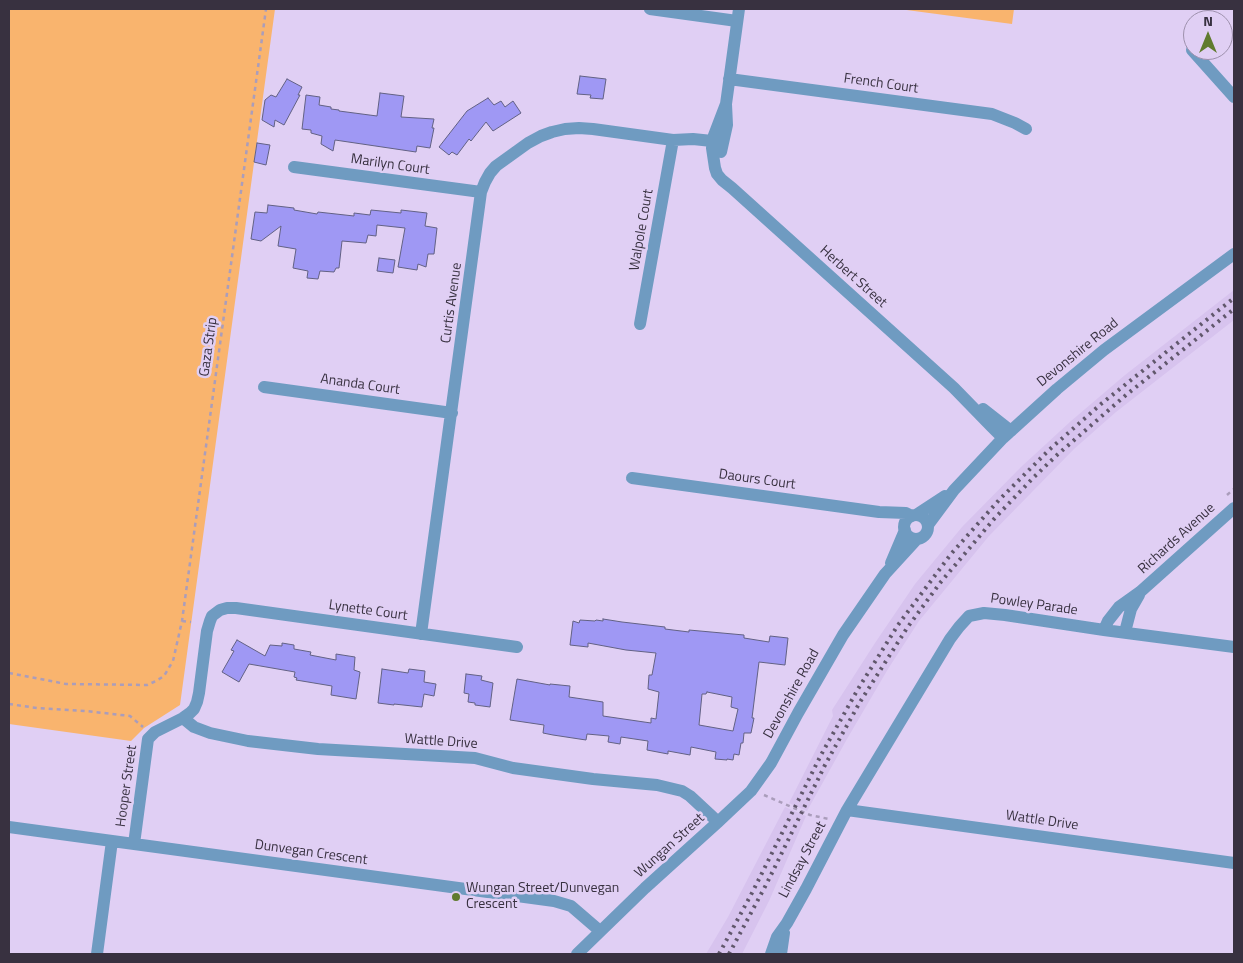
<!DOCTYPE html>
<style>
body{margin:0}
#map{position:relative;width:1243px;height:963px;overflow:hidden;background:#e0cff4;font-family:"Titillium Web",sans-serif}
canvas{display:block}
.frame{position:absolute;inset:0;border:10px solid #383140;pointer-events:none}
.north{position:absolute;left:1183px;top:10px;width:50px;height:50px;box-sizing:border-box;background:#e0cff4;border:1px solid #9d90ac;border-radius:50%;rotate:0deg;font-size:14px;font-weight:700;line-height:20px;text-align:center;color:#383140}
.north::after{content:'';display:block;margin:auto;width:18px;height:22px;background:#607b2f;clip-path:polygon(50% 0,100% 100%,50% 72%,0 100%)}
</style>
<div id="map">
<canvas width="1243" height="963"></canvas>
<div class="frame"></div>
<div class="north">N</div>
</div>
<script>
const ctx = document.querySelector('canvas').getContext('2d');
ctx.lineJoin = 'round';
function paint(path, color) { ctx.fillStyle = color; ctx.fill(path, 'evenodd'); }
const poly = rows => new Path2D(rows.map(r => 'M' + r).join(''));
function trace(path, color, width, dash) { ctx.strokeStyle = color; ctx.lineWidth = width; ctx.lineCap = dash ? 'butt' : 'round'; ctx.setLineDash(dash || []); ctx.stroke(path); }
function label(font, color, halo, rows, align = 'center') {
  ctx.font = font + ' "Titillium Web",sans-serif'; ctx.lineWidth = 5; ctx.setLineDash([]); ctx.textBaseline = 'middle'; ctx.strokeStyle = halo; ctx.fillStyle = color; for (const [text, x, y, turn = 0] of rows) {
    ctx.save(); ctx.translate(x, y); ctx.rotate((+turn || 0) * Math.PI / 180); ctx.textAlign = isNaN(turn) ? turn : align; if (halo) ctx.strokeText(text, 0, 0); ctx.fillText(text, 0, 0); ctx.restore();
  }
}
const built = poly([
 [1234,290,1234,320,1116,412,1074,449,989,536,919,621,888,669,847,739,807,811,789,803,833,716,832,710,875,643,915,584,962,527,1021,467,1071,421,1125,375],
 [785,807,806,816,769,901,742,954,706,954,728,917]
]);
const green = poly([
 [9,9,275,9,180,705,144,728,131,741,9,724],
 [899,9,1014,9,1012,24]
]);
const building = poly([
 [580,76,606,79,603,99,590,98,591,95,577,94,580,76],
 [287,79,302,87,298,95,300,95,284,125,275,120,274,127,262,120,265,100,271,95,276,97,287,79],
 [380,93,404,96,401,117,434,119,432,128,434,128,430,148,417,146,416,152,335,140,333,151,321,144,322,136,311,133,311,130,302,129,306,95,320,97,319,105,331,107,331,109,339,110,339,111,377,116,380,93],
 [488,98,494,105,501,101,505,107,513,101,521,113,493,131,486,122,471,141,469,139,457,155,452,152,449,155,439,147,467,111,488,98],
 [257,143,270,145,266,165,254,162,257,143],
 [268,205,294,208,294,210,317,214,318,212,354,216,354,213,370,215,371,210,401,213,401,210,427,213,425,226,437,228,434,254,428,254,426,267,418,264,417,270,398,267,405,228,377,225,376,236,368,235,366,243,342,241,339,268,336,268,334,272,320,271,318,279,307,278,308,271,293,268,296,249,278,246,281,226,261,241,251,239,255,212,267,213,268,205],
 [379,258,395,260,393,273,377,271,379,258],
 [603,619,622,622,665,627,665,629,689,632,689,630,744,635,744,638,769,642,770,636,788,638,785,665,759,662,752,718,754,718,751,733,744,733,743,743,741,743,739,755,734,754,733,760,727,759,727,760,715,759,716,752,691,747,690,755,668,751,668,754,647,750,648,741,621,737,620,744,608,742,609,736,587,734,586,740,553,735,543,733,544,725,510,720,517,679,550,685,550,684,570,686,569,697,603,702,603,716,651,723,651,718,656,719,659,692,648,689,649,675,652,675,656,653,626,650,588,643,588,647,570,645,573,621,579,623,580,620,595,621,596,620,603,621,603,619],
 [707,692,732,697,731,707,738,709,733,731,699,725,702,694,706,694,707,692],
 [237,640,265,656,270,645,282,646,282,643,294,645,294,649,311,652,310,655,336,660,336,654,355,657,354,670,360,672,356,699,331,695,332,686,296,680,297,678,294,677,295,672,249,664,239,682,222,672,234,651,231,650,237,640],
 [382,669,408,673,409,669,425,671,424,682,436,684,434,696,424,694,422,707,394,704,394,705,378,703,382,669],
 [466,674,482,676,481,680,493,683,490,707,475,705,475,703,468,702,469,694,464,693,466,674]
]);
const path = poly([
 [1227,495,1234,489],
 [182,621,191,622],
 [9,673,66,684,147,685,156,681,164,676,173,661,182,621,266,9],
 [9,704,37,708,86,711,130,716,143,727],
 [764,795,810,815,829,819]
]);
const minor = poly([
 [650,9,737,21],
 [1192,50,1234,97],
 [729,79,992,114,1015,123,1026,129],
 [726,104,713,138,712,148,715,168,717,174,722,180,732,188,954,388,991,426,1003,438],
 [721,152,727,125,726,104,739,9],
 [294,167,481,192],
 [640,324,673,140],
 [264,387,452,413],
 [983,409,1011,431],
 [632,478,879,512,906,513,912,516],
 [916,515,945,496],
 '904 527a12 12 0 1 1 24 0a12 12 0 1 1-24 0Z',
 [928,525,954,490,1003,438,1057,389,1104,350,1234,254],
 [891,563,905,530],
 [1104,630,1108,621,1119,607,1140,592,1234,508],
 [1125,632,1131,609,1139,595],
 [421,634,481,192,485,182,490,173,496,166,528,143,541,136,552,132,565,129,579,128,593,129,673,140,693,139,712,141,721,146],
 [183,718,194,727,210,733,248,741,318,749,475,758,513,768,593,779,657,785,682,791,690,796,718,822],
 [847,810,1234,863],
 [9,827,554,901,571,906,600,931],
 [134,844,148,739,155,732,183,718,190,713,194,709,197,702,199,693,207,631,210,621,212,616,220,610,227,608,236,608,517,647],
 [97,954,112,841],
 [577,954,645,888,718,822,751,791,771,763,798,713,843,635,885,574,917,539],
 [771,954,777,937,787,923,806,889,847,810,950,639,959,627,969,616,984,613,1005,615,1104,630,1234,647],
 [781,954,784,933]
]);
const rail = poly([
 [719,954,753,891,821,755,858,689,898,625,951,554,999,500,1049,450,1101,404,1234,298],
 [729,954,767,883,825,765,860,702,907,628,940,583,994,519,1033,478,1057,455,1126,395,1234,309]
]);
const markers = [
 [456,897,5,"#607b2f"]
];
const streetNames = [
 ["French Court",881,84,8],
 ["Marilyn Court",390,165,8],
 ["Walpole Court",642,230,-80],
 ["Herbert Street",853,277,42],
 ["Curtis Avenue",452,303,-82],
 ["Gaza Strip",209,347,-82],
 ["Devonshire Road",1078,353,-39],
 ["Ananda Court",360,385,8],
 ["Daours Court",757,480,8],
 ["Richards Avenue",1177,539,-42],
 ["Powley Parade",1034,605,8],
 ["Lynette Court",368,611,8],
 ["Devonshire Road",792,694,-61],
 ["Wattle Drive",441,742,4],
 ["Hooper Street",127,786,-82],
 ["Wattle Drive",1042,821,8],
 ["Wungan Street",670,846,-42],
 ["Dunvegan Crescent",311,853,8],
 ["Lindsay Street",803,860,-62]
];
const poiNames = [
 ["Wungan Street/Dunvegan",466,889],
 ["Crescent",466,905]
];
paint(built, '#d7c3ee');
paint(green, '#f9b46e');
paint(building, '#9f98f4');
trace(building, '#626183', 1);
trace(path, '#aa9dbb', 2.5, [4, 4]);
trace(minor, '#6f9bc1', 12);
trace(rail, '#61576c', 4, [2.5, 5]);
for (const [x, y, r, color] of markers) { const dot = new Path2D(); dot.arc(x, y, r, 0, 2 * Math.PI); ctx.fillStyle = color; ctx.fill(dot); trace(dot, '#e0cff4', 2); }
label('14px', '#383140', '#e0cff4', streetNames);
label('14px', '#383140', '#e0cff4', poiNames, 'left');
</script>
